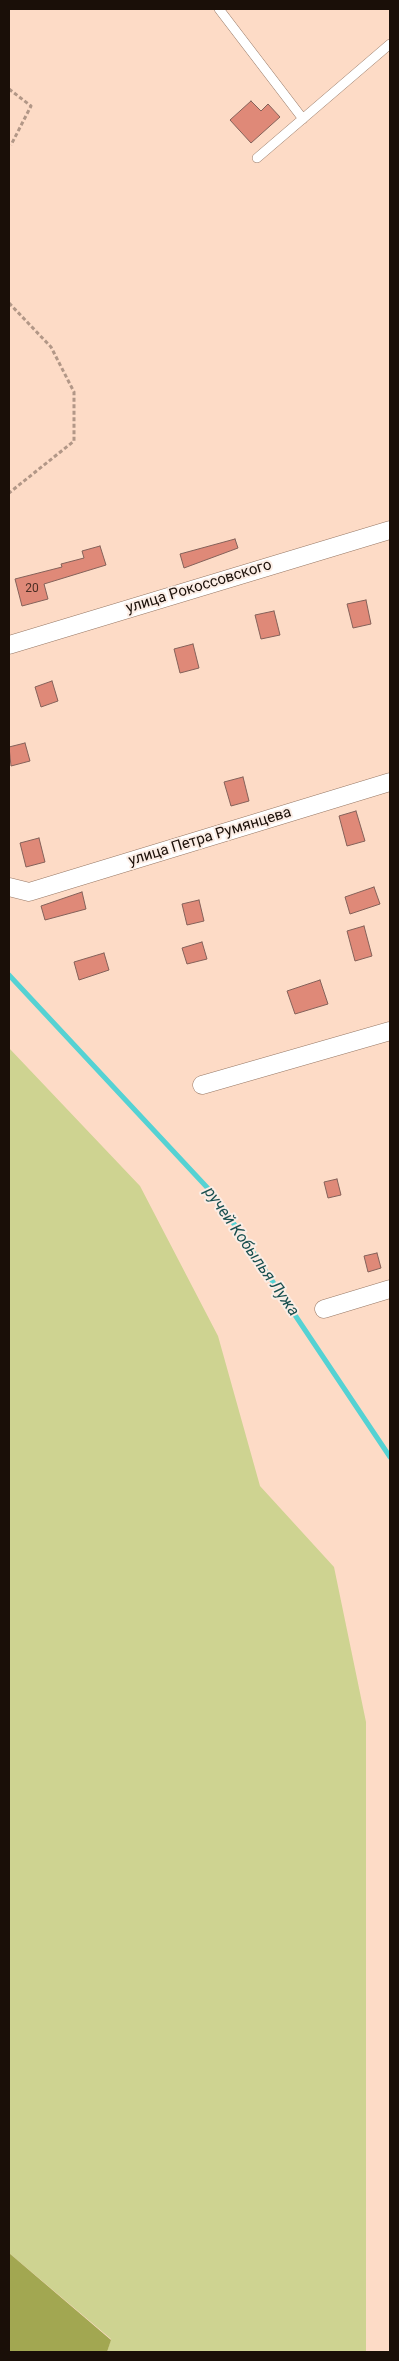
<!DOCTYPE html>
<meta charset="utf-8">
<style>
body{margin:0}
#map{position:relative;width:399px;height:2361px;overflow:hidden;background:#fddbc6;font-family:Roboto,sans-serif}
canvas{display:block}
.frame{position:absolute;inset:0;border:10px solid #1a0f08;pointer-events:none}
</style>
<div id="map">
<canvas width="399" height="2361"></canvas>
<div class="frame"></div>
</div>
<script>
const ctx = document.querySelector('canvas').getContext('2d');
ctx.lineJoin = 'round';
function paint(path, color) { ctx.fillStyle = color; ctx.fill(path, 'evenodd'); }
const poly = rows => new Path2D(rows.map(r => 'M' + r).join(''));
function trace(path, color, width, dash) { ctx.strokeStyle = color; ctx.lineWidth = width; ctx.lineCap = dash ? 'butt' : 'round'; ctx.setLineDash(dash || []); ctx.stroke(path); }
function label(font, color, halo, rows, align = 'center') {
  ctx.font = font + ' Roboto,sans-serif'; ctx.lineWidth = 4; ctx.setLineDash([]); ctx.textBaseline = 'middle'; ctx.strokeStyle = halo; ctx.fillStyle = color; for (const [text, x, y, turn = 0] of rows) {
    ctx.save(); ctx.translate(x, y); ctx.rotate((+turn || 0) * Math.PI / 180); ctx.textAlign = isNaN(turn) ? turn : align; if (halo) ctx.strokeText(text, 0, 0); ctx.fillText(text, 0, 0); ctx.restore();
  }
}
const green = poly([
 [9,1048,140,1186,218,1336,260,1486,334,1567,366,1722,366,2352,107,2352,111,2339,9,2253]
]);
const forest = poly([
 [9,2253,111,2340,107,2352,9,2352]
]);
const stream = poly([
 [9,975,216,1197,390,1457]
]);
const building = poly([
 [251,101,261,111,268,104,280,117,251,143,230,120,251,101],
 [235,539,238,548,184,568,180,554,235,539],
 [100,546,106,565,44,584,48,599,22,606,15,579,62,567,61,564,84,558,82,551,100,546],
 [366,600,371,624,353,628,347,604,366,600],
 [274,611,280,635,261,639,255,615,274,611],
 [193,644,199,668,180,673,174,649,193,644],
 [52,681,58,701,41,707,35,687,52,681],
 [25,743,30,761,11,766,9,747,25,743],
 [243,777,249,801,231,806,224,782,243,777],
 [356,811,365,841,347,846,339,816,356,811],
 [39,838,45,862,26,867,20,843,39,838],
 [374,887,380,904,350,914,345,897,374,887],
 [82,892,86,909,45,920,41,906,82,892],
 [199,900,204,921,187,925,182,904,199,900],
 [364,926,372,956,355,961,347,931,364,926],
 [202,942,207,959,187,964,182,948,202,942],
 [104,953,109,970,79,980,74,962,104,953],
 [320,980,328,1004,295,1014,287,991,320,980],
 [337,1179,341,1195,328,1198,324,1182,337,1179],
 [377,1253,381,1268,368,1272,364,1256,377,1253]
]);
const path = poly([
 [9,89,31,106,11,145],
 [9,303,51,347,74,392,74,441,9,493]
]);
const lane = poly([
 [219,9,303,119],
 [257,158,390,44]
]);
const street = poly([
 [9,645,390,530],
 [9,887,29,892,390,782],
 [202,1085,390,1031],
 [324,1309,390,1289]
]);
const numberNames = [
 ["20",32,589]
];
const streetNames = [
 ["улица Рокоссовского",199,587,-17],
 ["улица Петра Румянцева",210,837,-17]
];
const waterNames = [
 ["ручей Кобылья Лужа",251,1252,55]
];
paint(green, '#ced391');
paint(forest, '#a2a751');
trace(stream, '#55d2d3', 5);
paint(building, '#df8978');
trace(building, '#846159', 1);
trace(lane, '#977865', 10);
trace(street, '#977865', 19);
trace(path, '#b29787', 3, [4, 2.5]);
trace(lane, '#fff', 9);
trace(street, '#fff', 18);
label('12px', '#4b2e24', null, numberNames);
label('15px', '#1a0f08', '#fbede5', streetNames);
label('italic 16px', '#194f4f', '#fbede5', waterNames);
</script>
